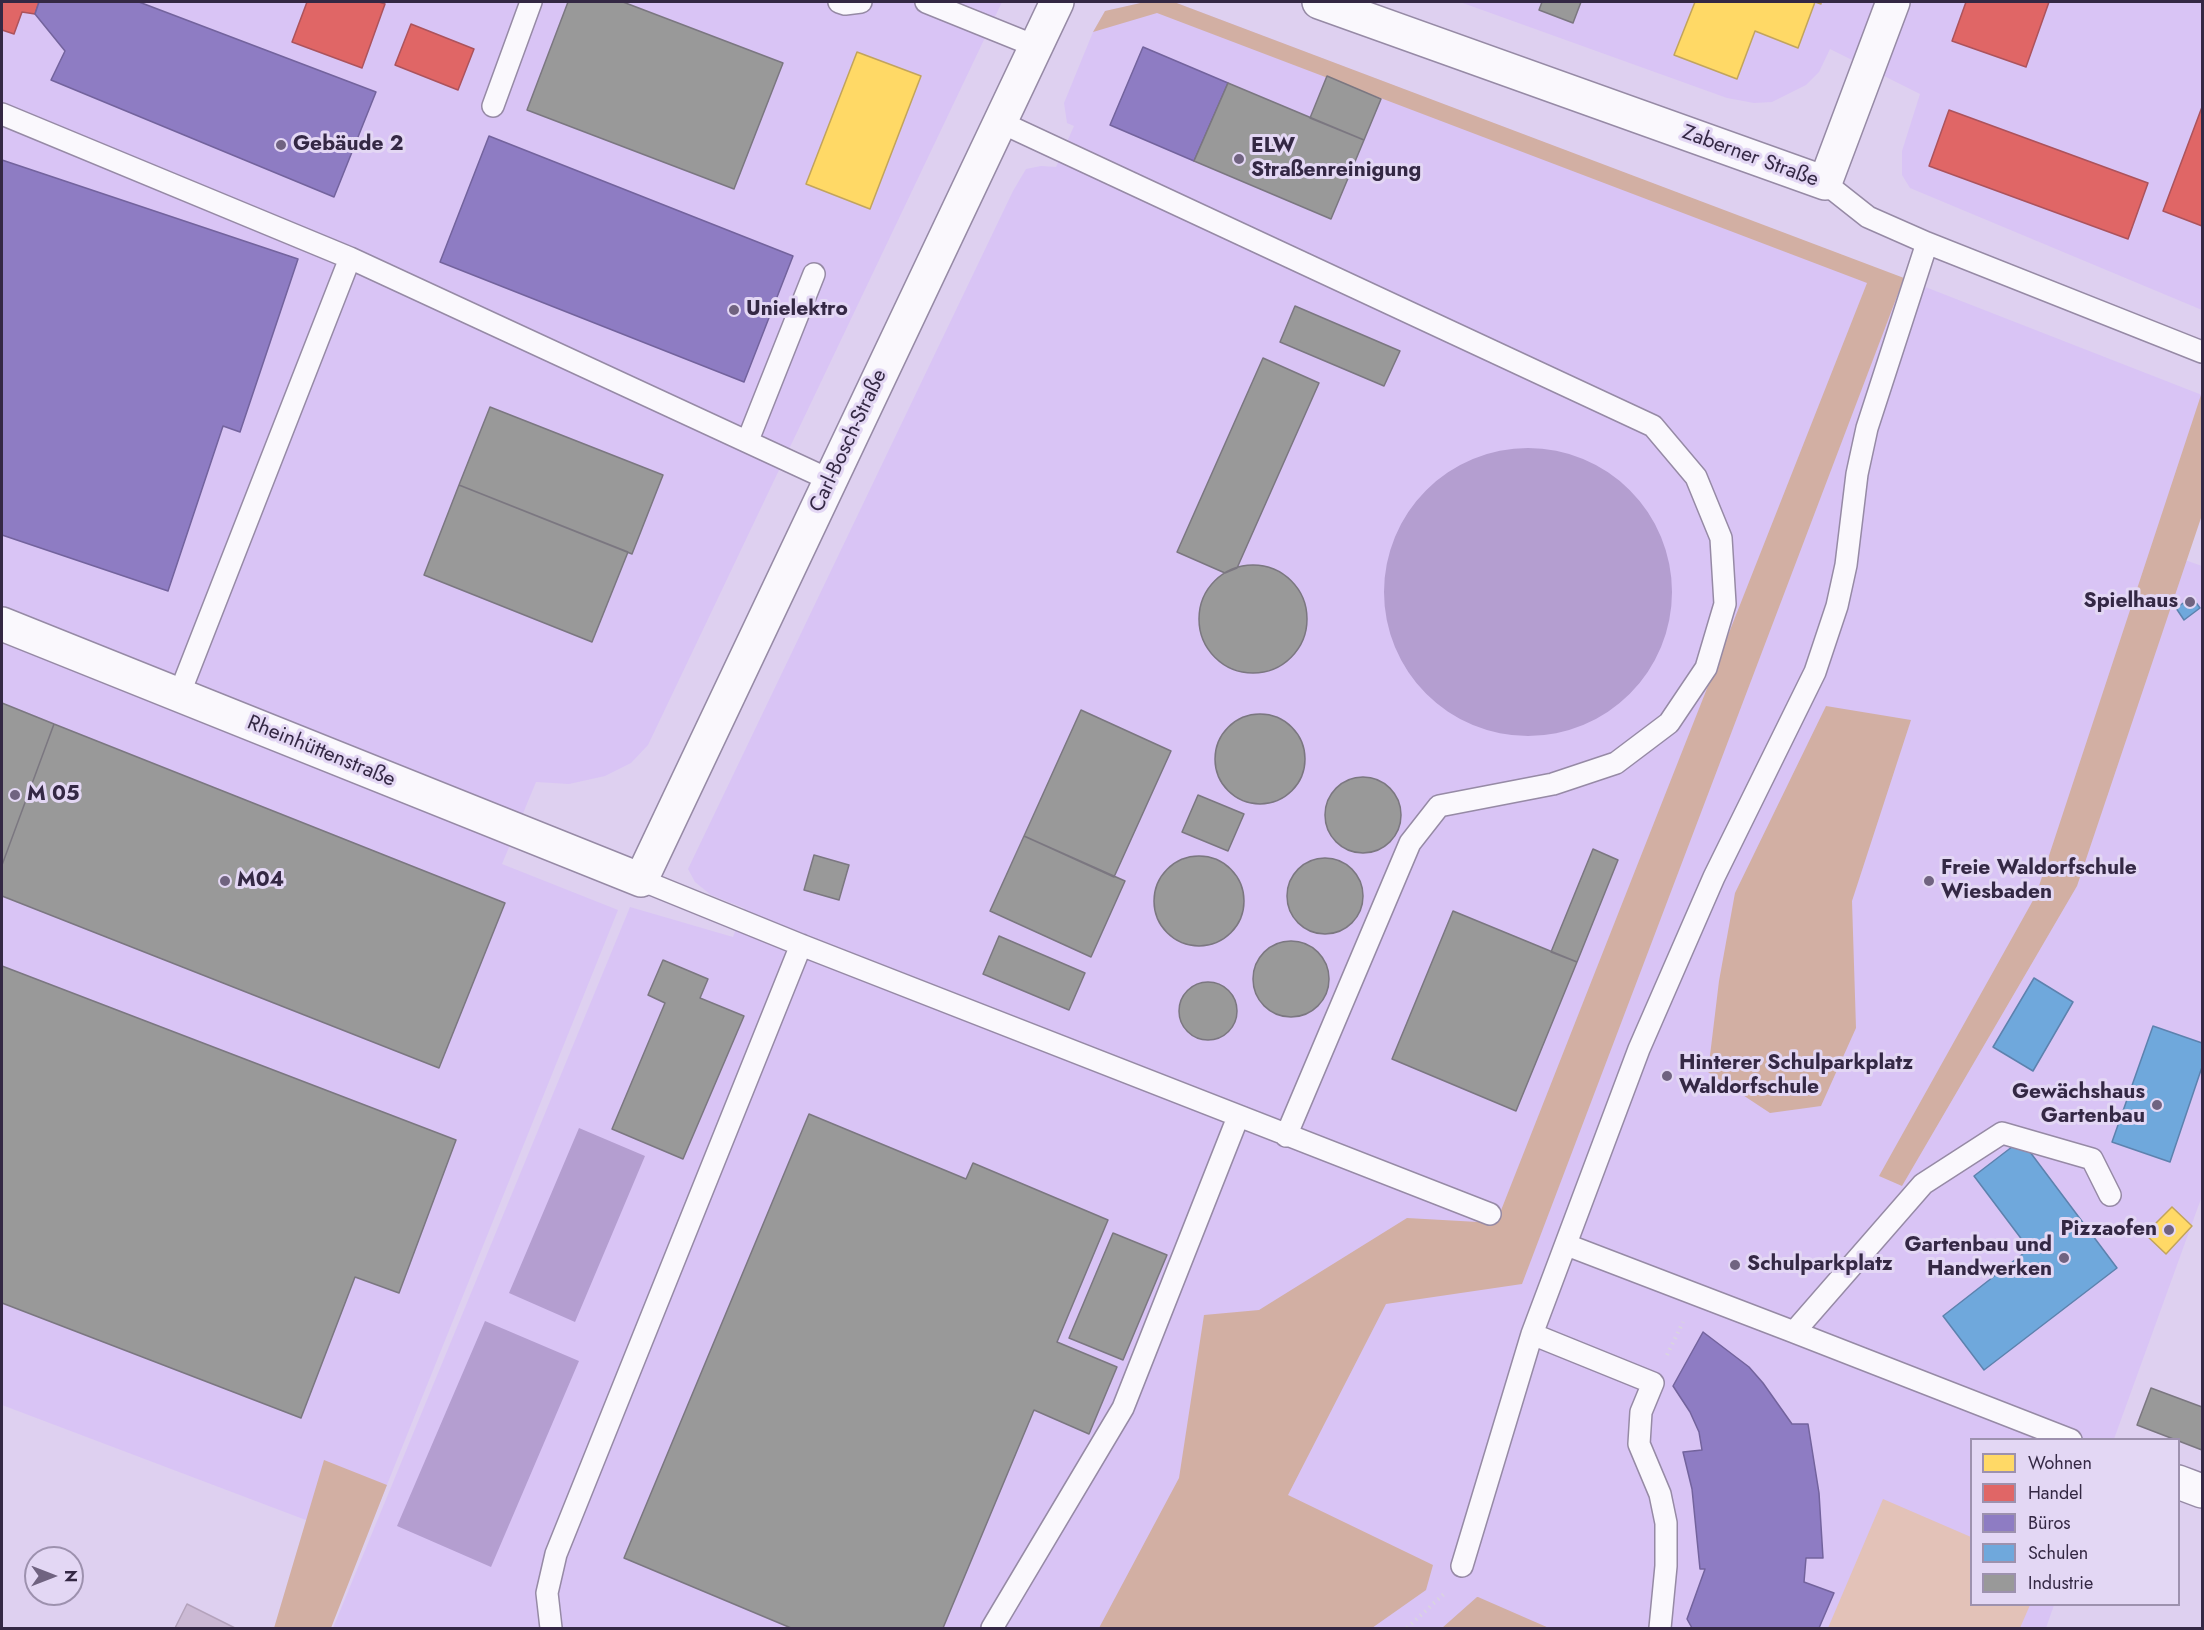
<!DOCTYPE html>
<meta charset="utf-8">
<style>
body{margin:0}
#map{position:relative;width:2204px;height:1630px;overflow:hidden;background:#ded0f0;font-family:Jost,sans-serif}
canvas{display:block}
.frame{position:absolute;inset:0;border:3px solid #342844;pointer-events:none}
.legend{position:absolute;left:1970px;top:1438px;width:210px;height:168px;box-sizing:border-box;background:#e3d7f4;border:2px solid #9d91ae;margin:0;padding:8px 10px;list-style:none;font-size:18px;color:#342844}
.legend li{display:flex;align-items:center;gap:12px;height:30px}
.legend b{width:30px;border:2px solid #9d91ae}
.north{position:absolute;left:24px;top:1546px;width:60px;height:60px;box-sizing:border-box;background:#e3d7f4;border:2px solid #9d91ae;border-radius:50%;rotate:90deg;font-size:16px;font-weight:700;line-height:24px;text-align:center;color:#342844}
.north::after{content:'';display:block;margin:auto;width:21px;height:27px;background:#706380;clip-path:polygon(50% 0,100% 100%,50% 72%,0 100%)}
</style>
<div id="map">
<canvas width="2204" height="1630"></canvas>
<div class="frame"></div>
<ul class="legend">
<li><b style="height:16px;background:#ffd966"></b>Wohnen</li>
<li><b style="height:16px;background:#e06666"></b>Handel</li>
<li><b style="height:16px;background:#8e7cc3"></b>Büros</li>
<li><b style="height:16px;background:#6fa8dc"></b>Schulen</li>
<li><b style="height:16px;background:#999"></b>Industrie</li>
</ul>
<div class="north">N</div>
</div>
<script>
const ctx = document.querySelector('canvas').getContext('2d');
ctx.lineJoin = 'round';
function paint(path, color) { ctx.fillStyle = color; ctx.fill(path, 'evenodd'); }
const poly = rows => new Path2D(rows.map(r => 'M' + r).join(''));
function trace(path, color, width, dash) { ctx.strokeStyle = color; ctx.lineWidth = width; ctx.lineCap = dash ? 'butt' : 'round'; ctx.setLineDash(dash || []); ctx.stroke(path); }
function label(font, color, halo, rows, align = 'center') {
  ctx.font = font + ' Jost,sans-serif'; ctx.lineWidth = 6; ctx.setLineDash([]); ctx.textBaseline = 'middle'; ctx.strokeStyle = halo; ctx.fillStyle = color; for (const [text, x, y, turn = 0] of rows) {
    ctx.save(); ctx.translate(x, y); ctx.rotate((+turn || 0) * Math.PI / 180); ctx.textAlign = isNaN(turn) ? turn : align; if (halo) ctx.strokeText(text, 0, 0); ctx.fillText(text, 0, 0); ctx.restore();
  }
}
const built = poly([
 [2,2,1002,2,648,745,631,763,605,776,569,784,536,782,502,864,618,910,364,1542,2,1405],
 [1145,2,1174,2,1892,274,2202,395,2165,553,2202,566,2202,1196,2114,1439,1972,1440,1972,1604,2054,1605,2046,1628,333,1628,630,907,733,937,744,908,711,895,695,882,688,869,1013,191,1026,169,1041,166,1056,167,1074,126,1067,123,1064,103,1093,32,1105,11],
 [1460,2,2202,2,2202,310,1910,188,1902,175,1902,151,1920,94,1830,49,1819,72,1806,85,1772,102,1754,103,1727,98]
]);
const green = poly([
 [1883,1499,1971,1537,1972,1604,2030,1605,2020,1628,1828,1628]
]);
const forest = poly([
 [1145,2,1174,2,1904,278,1522,1284,1386,1304,1288,1495,1433,1565,1426,1590,1372,1628,1099,1628,1179,1478,1204,1315,1259,1310,1407,1218,1496,1223,1867,283,1157,13,1093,32,1105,11],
 [2201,395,2202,515,2077,886,1902,1186,1879,1176,2036,895],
 [1826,706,1911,720,1852,901,1856,1028,1821,1106,1770,1113,1708,1072,1719,981,1735,893],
 [324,1460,387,1485,331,1628,274,1628],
 [1477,1597,1478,1597,1549,1628,1442,1628]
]);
const water = poly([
 '1384 592a144 144 0 1 1 288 0a144 144 0 1 1-288 0Z',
 [579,1128,645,1156,575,1322,509,1293],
 [485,1321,579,1361,491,1567,397,1526]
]);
const homes = poly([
 [1695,2,1821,2,1821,4,1815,2,1798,48,1755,31,1737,79,1674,55,1695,2],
 [857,52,921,76,870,209,806,184,857,52],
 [2172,1207,2192,1226,2166,1254,2145,1234,2172,1207]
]);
const shops = poly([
 [2,2,39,2,35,14,22,12,14,34,2,30,2,2],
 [307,2,379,2,385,4,362,68,292,42,307,2],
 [1966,2,2049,2,2026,67,1952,41,1966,2],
 [411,24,474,49,458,90,395,65,411,24],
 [2202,107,2202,226,2163,211,2202,107],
 [1949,110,2148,183,2128,239,1929,166,1949,110]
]);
const offices = poly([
 [39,2,139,2,376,92,334,197,51,80,65,51,35,14,39,2],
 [1143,47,1228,83,1194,161,1110,125,1143,47],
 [489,136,793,256,744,382,440,262,489,136],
 [2,160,298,259,240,432,223,426,168,591,2,535,2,160],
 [1703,1332,1749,1367,1763,1383,1792,1424,1808,1424,1819,1493,1823,1558,1806,1558,1804,1582,1834,1593,1819,1628,1692,1628,1687,1619,1705,1569,1700,1569,1692,1489,1683,1452,1702,1450,1699,1432,1690,1412,1673,1386,1703,1332]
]);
const schools = poly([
 [2192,597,2200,608,2184,620,2176,608,2192,597],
 [2034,978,2073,1002,2033,1071,1993,1047,2034,978],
 [2153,1026,2202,1043,2202,1067,2170,1162,2112,1142,2153,1026],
 [2021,1140,2117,1268,1984,1370,1943,1316,2029,1249,1974,1176,2021,1140]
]);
const industry = poly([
 [568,2,623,2,783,63,734,189,527,110,568,2],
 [1542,2,1581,2,1573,23,1539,10,1542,2],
 [1327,76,1381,99,1364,140,1310,118,1327,76],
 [1228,83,1364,140,1331,219,1194,161,1228,83],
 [1295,306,1400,351,1384,386,1280,342,1295,306],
 [1263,358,1319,383,1237,568,1225,573,1177,552,1263,358],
 [490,407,663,475,632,554,459,485,490,407],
 [459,485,628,552,592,642,424,575,459,485],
 '1199 619a54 54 0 1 1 108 0a54 54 0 1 1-108 0Z',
 [2,703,54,724,2,865,2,703],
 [1081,710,1171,751,1114,877,1024,836,1081,710],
 '1215 759a45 45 0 1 1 90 0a45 45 0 1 1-90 0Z',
 [54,724,505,903,439,1068,2,896,2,865,54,724],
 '1325 815a38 38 0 1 1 76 0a38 38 0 1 1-76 0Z',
 [1198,795,1244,814,1228,851,1182,832,1198,795],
 [1024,836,1125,881,1091,957,990,911,1024,836],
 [1593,849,1618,860,1577,962,1551,952,1593,849],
 [814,855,849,865,839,900,804,890,814,855],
 '1154 901a45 45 0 1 1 90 0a45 45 0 1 1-90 0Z',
 '1287 896a38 38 0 1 1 76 0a38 38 0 1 1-76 0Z',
 [1453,911,1577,962,1516,1111,1392,1059,1453,911],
 [999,936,1085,973,1069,1010,983,974,999,936],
 '1253 979a38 38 0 1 1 76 0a38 38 0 1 1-76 0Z',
 [663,960,708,979,700,998,744,1016,683,1159,612,1129,665,1003,648,995,663,960],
 [2,966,456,1140,399,1293,355,1277,301,1418,2,1303,2,966],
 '1179 1011a29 29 0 1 1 58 0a29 29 0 1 1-58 0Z',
 [809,1114,966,1179,973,1163,1108,1220,1057,1342,1117,1367,1089,1434,1034,1410,943,1628,791,1628,624,1558,809,1114],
 [1113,1233,1167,1255,1123,1360,1069,1338,1113,1233],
 [2151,1388,2202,1407,2202,1450,2137,1425,2151,1388]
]);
const building = poly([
 [187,1604,235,1628,175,1628,187,1604]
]);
const path = poly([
 [1667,1355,1683,1322],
 [1407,1628,1446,1592]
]);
const lane = poly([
 [839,2,845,4,861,2],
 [926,2,1035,46],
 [493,106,531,2],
 [2,114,350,258,830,480],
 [1000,122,1653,426,1696,477,1721,538,1725,604,1706,668,1669,723,1616,763,1553,784,1439,806,1410,843,1286,1136],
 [1825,183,1868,217,1927,243,2202,352],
 [748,440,814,274],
 [179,695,350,258],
 [641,880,801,945,1490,1214],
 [1567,1245,1794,1332,1923,1184,2002,1133,2092,1159,2110,1195],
 [1794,1332,2071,1440],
 [1532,1334,1653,1383,1641,1412,1639,1444,1660,1494,1666,1523,1666,1566,1660,1628],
 [1462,1566,1532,1334,1639,1049,1714,877,1815,672,1837,606,1846,565,1857,474,1867,428,1927,243],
 [551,1628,547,1593,556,1554,801,945],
 [992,1628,1123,1408,1238,1117]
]);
const street = poly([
 [1319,2,1825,183,1893,2],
 [2,624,641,880,1057,2],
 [2178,1482,2202,1491]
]);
const markers = [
 [281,145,6,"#706380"],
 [1239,159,6,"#706380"],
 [734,310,6,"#706380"],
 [2190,602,6,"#706380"],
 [15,795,6,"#706380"],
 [225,881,6,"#706380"],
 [1929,881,6,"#706380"],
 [1667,1076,6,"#706380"],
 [2157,1105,6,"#706380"],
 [2169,1230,6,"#706380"],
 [2064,1258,6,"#706380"],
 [1735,1265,6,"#706380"]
];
const poiNames = [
 ["Gebäude 2",293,145],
 ["ELW",1251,147],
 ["Straßenreinigung",1251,171],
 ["Unielektro",746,310],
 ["Spielhaus",2178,602,"right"],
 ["M 05",27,795],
 ["Freie Waldorfschule",1941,869],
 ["Wiesbaden",1941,893],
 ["M04",237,881],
 ["Hinterer Schulparkplatz",1679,1064],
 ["Waldorfschule",1679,1088],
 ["Gewächshaus",2145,1093,"right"],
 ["Gartenbau",2145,1117,"right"],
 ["Pizzaofen",2157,1230,"right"],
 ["Gartenbau und",2052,1246,"right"],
 ["Handwerken",2052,1270,"right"],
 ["Schulparkplatz",1747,1265]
];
const streetNames = [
 ["Zaberner Straße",1750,157,20],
 ["Carl-Bosch-Straße",849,441,-65],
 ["Rheinhüttenstraße",321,752,22]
];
paint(built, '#d9c4f5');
paint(green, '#e3c2b8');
paint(forest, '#d2afa3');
paint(water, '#b49ed0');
paint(homes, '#ffd966');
trace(homes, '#c2a45c', 1.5);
paint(shops, '#e06666');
trace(shops, '#ac535c', 1.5);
paint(offices, '#8e7cc3');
trace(offices, '#73639d', 1.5);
paint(schools, '#6fa8dc');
trace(schools, '#5d82ae', 1.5);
paint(industry, '#999');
trace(industry, '#7b7780', 1.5);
paint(building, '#cbb9d4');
trace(building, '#b4a3bc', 1.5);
trace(lane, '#968aa5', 24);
trace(street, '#968aa5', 36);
trace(path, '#d9d4df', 4, [1.5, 4.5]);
trace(lane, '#faf8fd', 21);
trace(street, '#faf8fd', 33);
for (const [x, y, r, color] of markers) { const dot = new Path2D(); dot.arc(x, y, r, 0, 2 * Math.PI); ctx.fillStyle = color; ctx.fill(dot); trace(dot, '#e3d7f4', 2); }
label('bold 21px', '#342844', '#e3d7f4', poiNames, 'left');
label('21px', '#342844', '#e3d7f4', streetNames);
</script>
